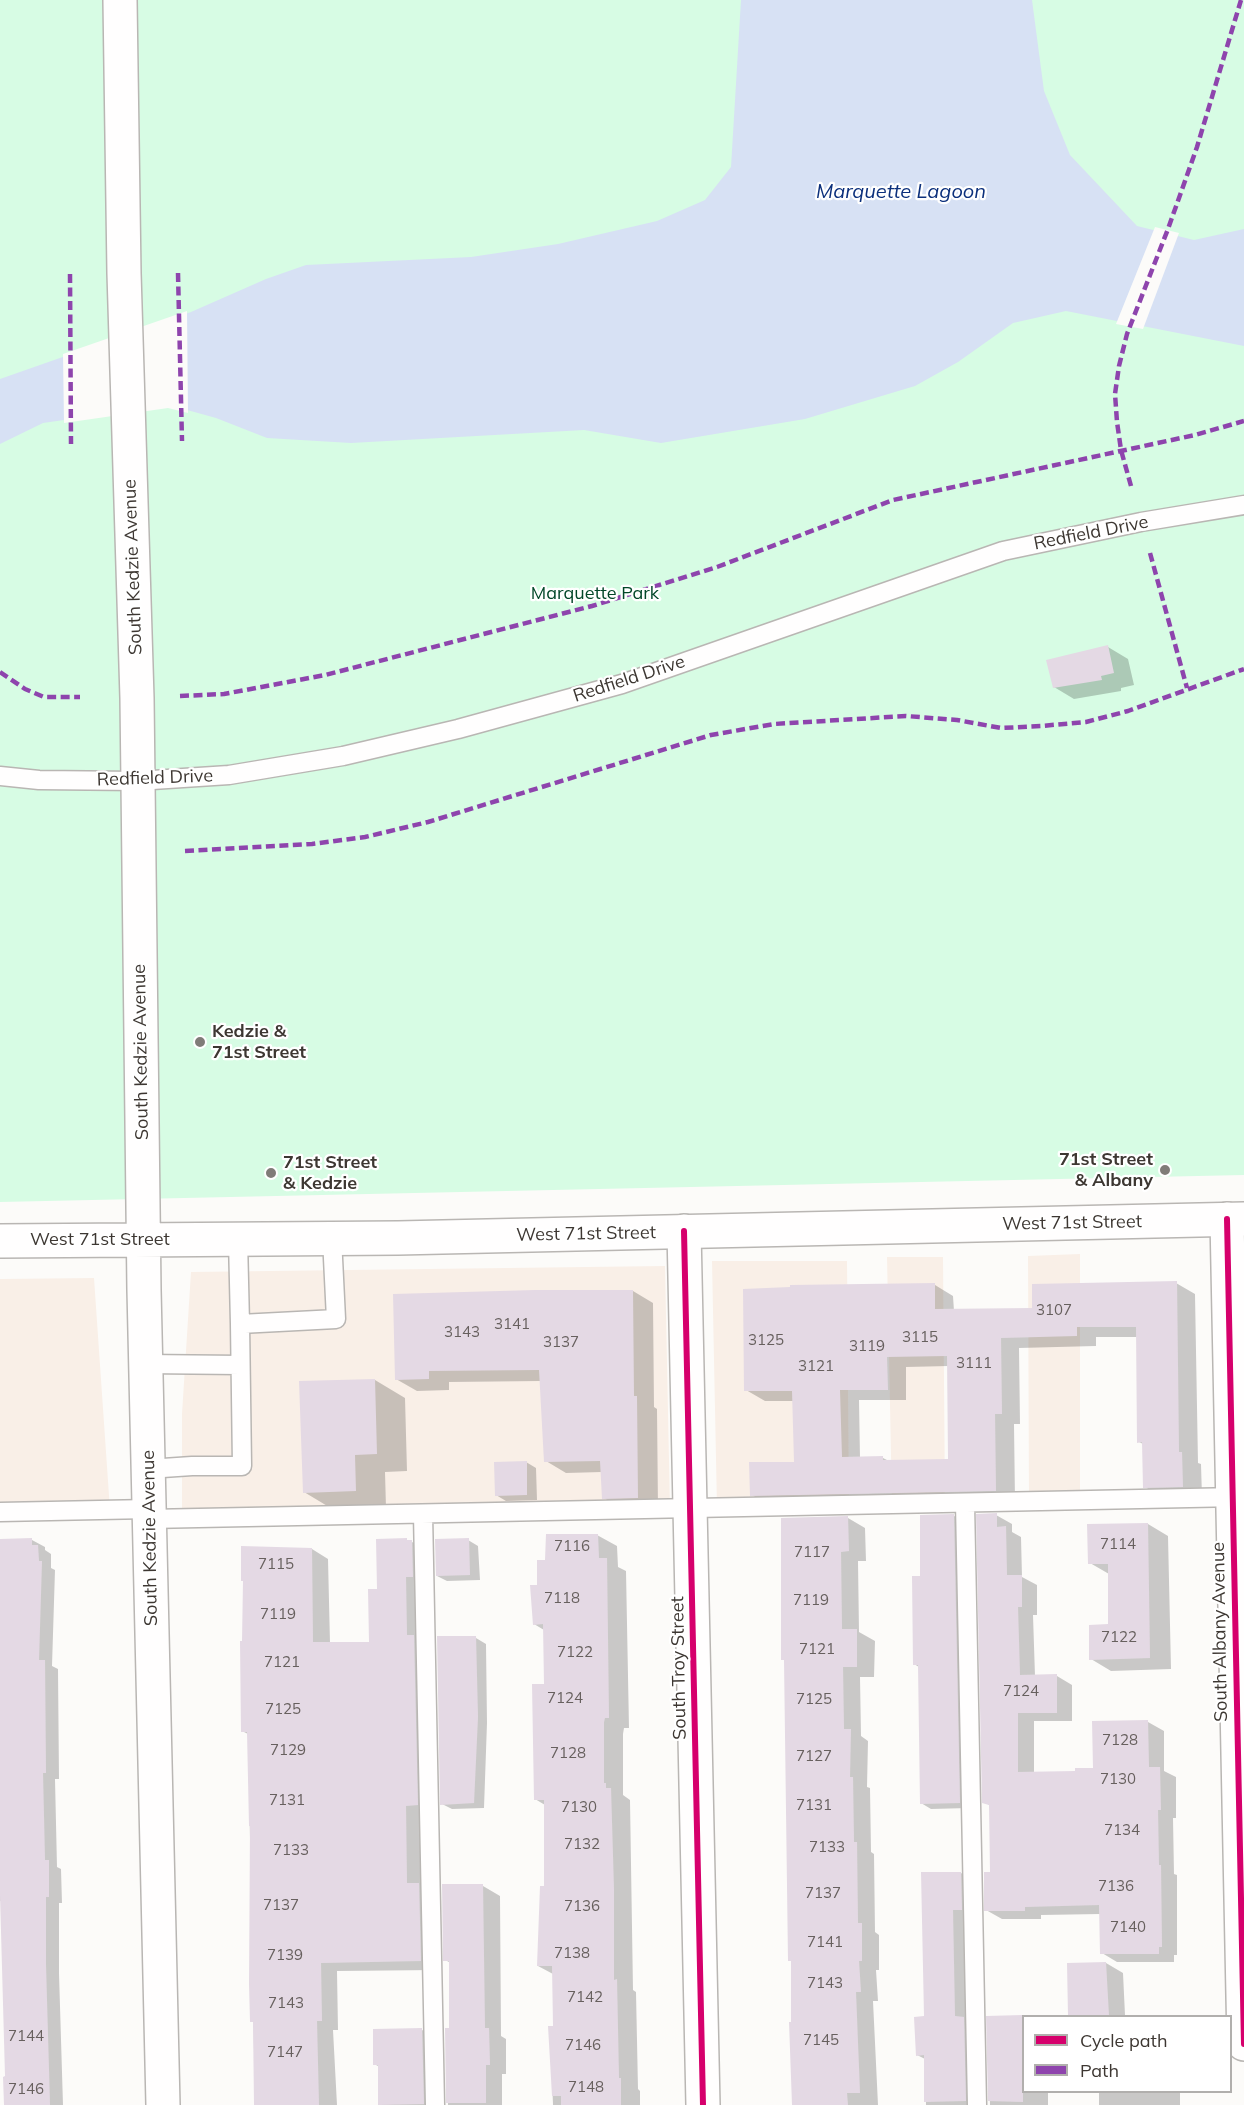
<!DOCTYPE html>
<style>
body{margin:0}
#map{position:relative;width:1244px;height:2105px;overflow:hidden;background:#fcfbf9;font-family:Mulish,sans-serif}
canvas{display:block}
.legend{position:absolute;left:1022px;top:2015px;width:210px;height:78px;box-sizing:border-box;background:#fff;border:2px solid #b1afad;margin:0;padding:8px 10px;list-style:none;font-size:18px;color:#3d3732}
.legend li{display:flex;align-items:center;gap:12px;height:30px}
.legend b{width:30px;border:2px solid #b1afad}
</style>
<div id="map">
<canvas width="1244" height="2105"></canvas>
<ul class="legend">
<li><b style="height:8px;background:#d6006c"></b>Cycle path</li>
<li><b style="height:8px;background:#8e44ad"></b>Path</li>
</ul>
</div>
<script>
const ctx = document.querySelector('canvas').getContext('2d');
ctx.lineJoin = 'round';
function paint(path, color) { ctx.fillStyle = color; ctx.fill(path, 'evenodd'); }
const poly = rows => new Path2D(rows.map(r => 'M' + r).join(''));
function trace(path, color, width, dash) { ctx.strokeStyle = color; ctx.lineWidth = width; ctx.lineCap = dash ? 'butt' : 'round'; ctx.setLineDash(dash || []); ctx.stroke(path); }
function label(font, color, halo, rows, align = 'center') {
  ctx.font = font + ' Mulish,sans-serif'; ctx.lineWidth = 4.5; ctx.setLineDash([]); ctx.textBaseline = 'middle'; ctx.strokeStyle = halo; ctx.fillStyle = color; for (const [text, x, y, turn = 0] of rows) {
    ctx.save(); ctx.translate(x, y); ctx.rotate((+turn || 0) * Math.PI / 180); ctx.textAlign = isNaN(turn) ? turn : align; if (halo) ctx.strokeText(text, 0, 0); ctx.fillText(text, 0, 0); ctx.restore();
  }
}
const built = poly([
 [1080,1254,1080,1500,1029,1501,1028,1256],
 [887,1257,943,1257,945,1503,892,1504],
 [712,1261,847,1261,849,1505,717,1508],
 [665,1266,670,1509,182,1519,182,1414,191,1272],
 [94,1278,110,1510,0,1512,0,1279]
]);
const green = poly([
 [0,0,1244,0,1244,1175,0,1202]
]);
const water = poly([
 [741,0,1032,0,1044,91,1070,155,1137,226,1194,240,1244,229,1244,346,1066,311,1013,323,958,362,915,386,805,419,661,443,584,430,351,443,267,438,216,418,169,405,43,423,0,444,0,379,191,312,266,279,306,265,471,257,558,244,657,221,705,200,731,167]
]);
const pier = poly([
 [1155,227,1179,233,1143,329,1116,324],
 [187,311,188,413,168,408,64,423,63,354]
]);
const shadow = poly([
 [1108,647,1128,659,1134,685,1121,688,1121,691,1074,699,1054,687],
 [1176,1283,1195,1294,1198,1463,1201,1464,1202,1497,1164,1498,1145,1487,1143,1444,1139,1442,1137,1337,1096,1337,1096,1346,1019,1348,1020,1424,1014,1424,1015,1501,770,1506,752,1495,796,1464,794,1401,765,1401,746,1390,935,1285,953,1296,954,1311,1034,1309],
 [949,1366,950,1460,889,1461,883,1458,860,1458,859,1400,906,1400,906,1367],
 [633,1291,653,1303,654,1407,657,1409,658,1509,624,1509,604,1498,602,1472,566,1473,546,1461,541,1381,449,1382,449,1390,417,1391,396,1379],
 [375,1380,405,1398,407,1471,385,1472,386,1508,334,1510,304,1492],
 [526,1462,536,1468,537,1500,506,1501,496,1495],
 [996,1515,1012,1524,1012,1532,1021,1537,1022,1577,1037,1585,1037,1615,1033,1615,1035,1676,1057,1676,1072,1685,1072,1721,1034,1721,1034,1773,1077,1772,1094,1769,1148,1722,1164,1731,1164,1771,1176,1777,1176,1818,1173,1818,1174,1874,1177,1875,1177,1955,1174,1955,1174,1962,1117,1962,1102,1953,1101,1914,1041,1915,1041,1919,1002,1919,986,1910,992,1873,991,1806,984,1802],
 [954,1516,964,1521,969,1808,931,1809,921,1803,919,1667,914,1664,922,1578],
 [848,1518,865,1528,866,1561,858,1561,859,1632,875,1641,874,1677,860,1677,861,1736,868,1741,867,1787,870,1788,871,1852,874,1854,875,1932,879,1935,879,1970,876,1970,878,2001,873,2001,878,2105,794,2105,786,1661],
 [1148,1524,1168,1536,1171,1669,1111,1671,1091,1659,1110,1626,1109,1574,1090,1563],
 [597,1535,617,1546,618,1567,626,1571,629,1728,624,1728,623,1734,623,1795,630,1800,633,1990,636,1992,638,2089,640,2091,640,2105,553,2105,550,2027,555,2027,553,1974,538,1966,545,1887,545,1805,535,1799,546,1685,544,1630,534,1624,539,1586,547,1561],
 [0,1540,32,1540,45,1547,45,1550,51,1554,51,1568,55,1570,52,1666,58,1669,59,1779,55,1779,57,1867,61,1869,62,1903,59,1903,59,1973,63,2105,5,2105,7,2078,3,1901,0,1901],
 [468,1540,478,1546,480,1580,447,1581,437,1576],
 [412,1542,429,1551,437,1970,337,1971,338,2030,333,2030,337,2105,255,2105,248,1734,242,1731,243,1643,312,1549,328,1559,330,1643,370,1644,378,1590],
 [476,1638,486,1644,487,1723,484,1808,452,1809,442,1804],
 [961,1873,978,1884,984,2105,926,2105,925,2059,917,2055],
 [483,1886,500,1896,501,2036,506,2039,506,2074,502,2074,502,2105,448,2105,446,2029,451,2029,451,1963,445,1960],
 [1106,1963,1123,1973,1125,2015,1158,2016,1024,2016,1024,2092,1048,2092,1048,2105,990,2105,988,2018,1069,2015],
 [422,2030,439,2039,440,2105,380,2105,380,2067,374,2064],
 [1099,2092,1180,2092,1180,2105,1099,2105]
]);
const building = poly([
 [1108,645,1114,673,1101,676,1102,680,1053,688,1046,660],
 [1177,1281,1179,1452,1182,1452,1183,1487,1143,1488,1142,1442,1137,1443,1136,1327,1077,1327,1077,1336,1001,1338,1002,1414,995,1414,996,1491,750,1496,749,1462,794,1462,792,1391,744,1391,743,1289,790,1287,790,1285,935,1283,935,1309,1032,1308,1032,1284],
 [947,1356,948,1459,883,1460,883,1456,842,1457,840,1390,888,1390,887,1357],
 [535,1290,633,1290,634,1396,637,1396,638,1498,602,1499,600,1461,544,1462,539,1370,429,1371,429,1379,395,1380,393,1294],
 [375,1379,377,1454,355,1455,356,1491,303,1493,299,1381],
 [527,1461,527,1495,495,1496,494,1462],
 [997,1513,997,1527,1006,1526,1007,1575,1022,1575,1022,1607,1018,1607,1020,1675,1057,1674,1057,1713,1018,1713,1018,1772,1075,1771,1075,1768,1093,1768,1092,1721,1148,1720,1149,1767,1160,1767,1161,1810,1158,1810,1159,1865,1161,1865,1162,1947,1159,1947,1159,1954,1100,1954,1099,1905,1025,1907,1025,1911,984,1911,984,1872,990,1872,989,1805,982,1803,976,1514],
 [954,1514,960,1803,920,1804,918,1665,913,1665,912,1576,920,1576,920,1515],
 [848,1516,849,1551,841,1552,842,1629,857,1629,857,1667,843,1667,844,1729,851,1729,850,1777,853,1777,854,1842,857,1842,858,1923,862,1923,862,1961,859,1961,861,1992,856,1992,860,2093,847,2093,848,2105,792,2105,789,2022,791,2022,791,1961,788,1961,784,1660,781,1660,781,1518],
 [1148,1523,1150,1658,1089,1660,1089,1625,1108,1624,1108,1564,1088,1564,1087,1524],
 [546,1534,598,1534,599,1558,607,1558,609,1718,605,1718,604,1722,604,1783,606,1783,606,1788,611,1788,614,1890,614,1980,617,1979,619,2078,621,2078,621,2105,561,2105,561,2096,552,2096,548,2026,553,2026,552,1966,537,1966,540,1886,544,1886,544,1800,534,1800,532,1684,544,1684,543,1624,533,1625,530,1585,537,1585,537,1560,545,1560],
 [32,1538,32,1545,38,1545,39,1561,42,1561,39,1660,45,1660,46,1773,43,1773,45,1860,49,1860,49,1897,46,1897,46,1965,50,2105,4,2105,3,2077,5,2076,0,1895,0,1539],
 [407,1538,407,1540,412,1540,413,1577,406,1577,407,1635,414,1635,418,1805,406,1806,407,1883,419,1883,421,1961,321,1963,322,2021,317,2021,319,2105,254,2105,253,2022,250,2022,249,1984,250,1826,249,1826,247,1732,241,1732,240,1641,242,1641,243,1581,241,1581,241,1546,312,1548,313,1642,369,1642,368,1589,377,1589,376,1539],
 [469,1538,470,1575,436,1576,435,1539],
 [437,1636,476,1636,478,1717,474,1803,440,1805],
 [921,1872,961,1872,962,1910,953,1910,955,2016,964,2017,966,2101,924,2102,924,2055,916,2056,914,2017,924,2016],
 [442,1884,483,1884,485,2028,489,2028,490,2065,486,2065,486,2103,446,2103,445,2028,449,2028,449,1961,443,1961],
 [1106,1962,1109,2016,1068,2016,1067,1963],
 [1023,2015,1023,2102,988,2101,986,2016],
 [422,2028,424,2104,378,2105,378,2065,373,2065,373,2029]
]);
const lane = poly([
 [0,776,39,780,137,781,229,775,343,756,458,729,622,684,1003,551,1141,522,1244,505],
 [238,1240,240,1324,336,1319,332,1238],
 [145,1364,240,1365],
 [148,1469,192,1466,242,1466,240,1324],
 [965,1503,977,2105],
 [0,1512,149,1509],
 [423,1514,435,2105],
 [149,1519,1239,1497]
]);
const street = poly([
 [1227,1219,1244,2044],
 [684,1231,703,2105]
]);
const secondary = poly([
 [120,0,124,273,137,698,144,1290,163,2105],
 [0,1241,398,1238,1244,1219]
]);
const quiet = poly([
 [178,273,182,441],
 [70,274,71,444],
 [1131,486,1121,450,1117,422,1115,394,1119,366,1127,334,1168,229,1197,147,1241,0],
 [1150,553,1187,688],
 [0,672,25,689,44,697,80,697],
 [180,696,224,694,325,675,592,606,717,567,893,500,1195,435,1244,421],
 [185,851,312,844,365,837,428,822,711,735,774,724,906,716,957,720,1001,728,1041,726,1086,722,1128,711,1244,669]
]);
const cycleway = poly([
 [1227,1219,1244,2044],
 [684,1231,703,2105]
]);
const markers = [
 [200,1042,6,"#807c78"],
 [1165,1170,6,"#807c78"],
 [271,1173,6,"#807c78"]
];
const numberNames = [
 ["3107",1054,1310],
 ["3141",512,1324],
 ["3143",462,1332],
 ["3115",920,1337],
 ["3125",766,1340],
 ["3137",561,1342],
 ["3119",867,1346],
 ["3111",974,1363],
 ["3121",816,1366],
 ["7114",1118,1544],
 ["7116",572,1546],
 ["7117",812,1552],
 ["7115",276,1564],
 ["7118",562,1598],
 ["7119",811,1600],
 ["7119",278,1614],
 ["7122",1119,1637],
 ["7121",817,1649],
 ["7122",575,1652],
 ["7121",282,1662],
 ["7124",1021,1691],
 ["7124",565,1698],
 ["7125",814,1699],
 ["7125",283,1709],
 ["7128",1120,1740],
 ["7129",288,1750],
 ["7128",568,1753],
 ["7127",814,1756],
 ["7130",1118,1779],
 ["7131",287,1800],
 ["7131",814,1805],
 ["7130",579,1807],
 ["7134",1122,1830],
 ["7132",582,1844],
 ["7133",827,1847],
 ["7133",291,1850],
 ["7136",1116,1886],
 ["7137",823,1893],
 ["7137",281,1905],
 ["7136",582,1906],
 ["7140",1128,1927],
 ["7141",825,1942],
 ["7138",572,1953],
 ["7139",285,1955],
 ["7143",825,1983],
 ["7142",585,1997],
 ["7143",286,2003],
 ["7144",26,2036],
 ["7145",821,2040],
 ["7146",583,2045],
 ["7147",285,2052],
 ["7148",586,2087],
 ["7146",26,2089]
];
const streetNames = [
 ["Redfield Drive",1091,533,-11],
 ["South Kedzie Avenue",133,567,-92],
 ["Redfield Drive",629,679,-18],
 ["Redfield Drive",155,778,-2],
 ["South Kedzie Avenue",141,1052,-91],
 ["West 71st Street",1072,1223,-1],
 ["West 71st Street",586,1234,-1],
 ["West 71st Street",100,1240],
 ["South Kedzie Avenue",150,1538,-91],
 ["South Albany Avenue",1220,1632,-91],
 ["South Troy Street",679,1668,-91]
];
const parkNames = [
 ["Marquette Park",595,594]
];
const poiNames = [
 ["Kedzie &",212,1032],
 ["71st Street",212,1053],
 ["71st Street",1153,1160,"right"],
 ["& Albany",1153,1181,"right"],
 ["71st Street",283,1163],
 ["& Kedzie",283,1184]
];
const waterNames = [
 ["Marquette Lagoon",901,192]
];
paint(built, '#f9efe7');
paint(green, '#d7fce4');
paint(water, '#d7e1f4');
paint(pier, '#fcfbf9');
paint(shadow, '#0003');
paint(building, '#e4d9e4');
trace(lane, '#b9b6b3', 21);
trace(street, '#b9b6b3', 36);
trace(secondary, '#b9b6b3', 36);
trace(lane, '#fffefe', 18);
trace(street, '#fffefe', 33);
trace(secondary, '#fffefe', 33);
trace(quiet, '#8e44ad', 4.5, [9, 4.5]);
trace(cycleway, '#d6006c', 6);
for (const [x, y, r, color] of markers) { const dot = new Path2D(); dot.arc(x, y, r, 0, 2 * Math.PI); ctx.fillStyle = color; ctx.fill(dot); trace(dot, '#fff', 2); }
label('15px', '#67605e', null, numberNames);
label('18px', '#3d3732', '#fff', streetNames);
label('18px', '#024729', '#fff', parkNames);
label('bold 18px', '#3d3732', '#fff', poiNames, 'left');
label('italic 20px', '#0c307c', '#fff', waterNames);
</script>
